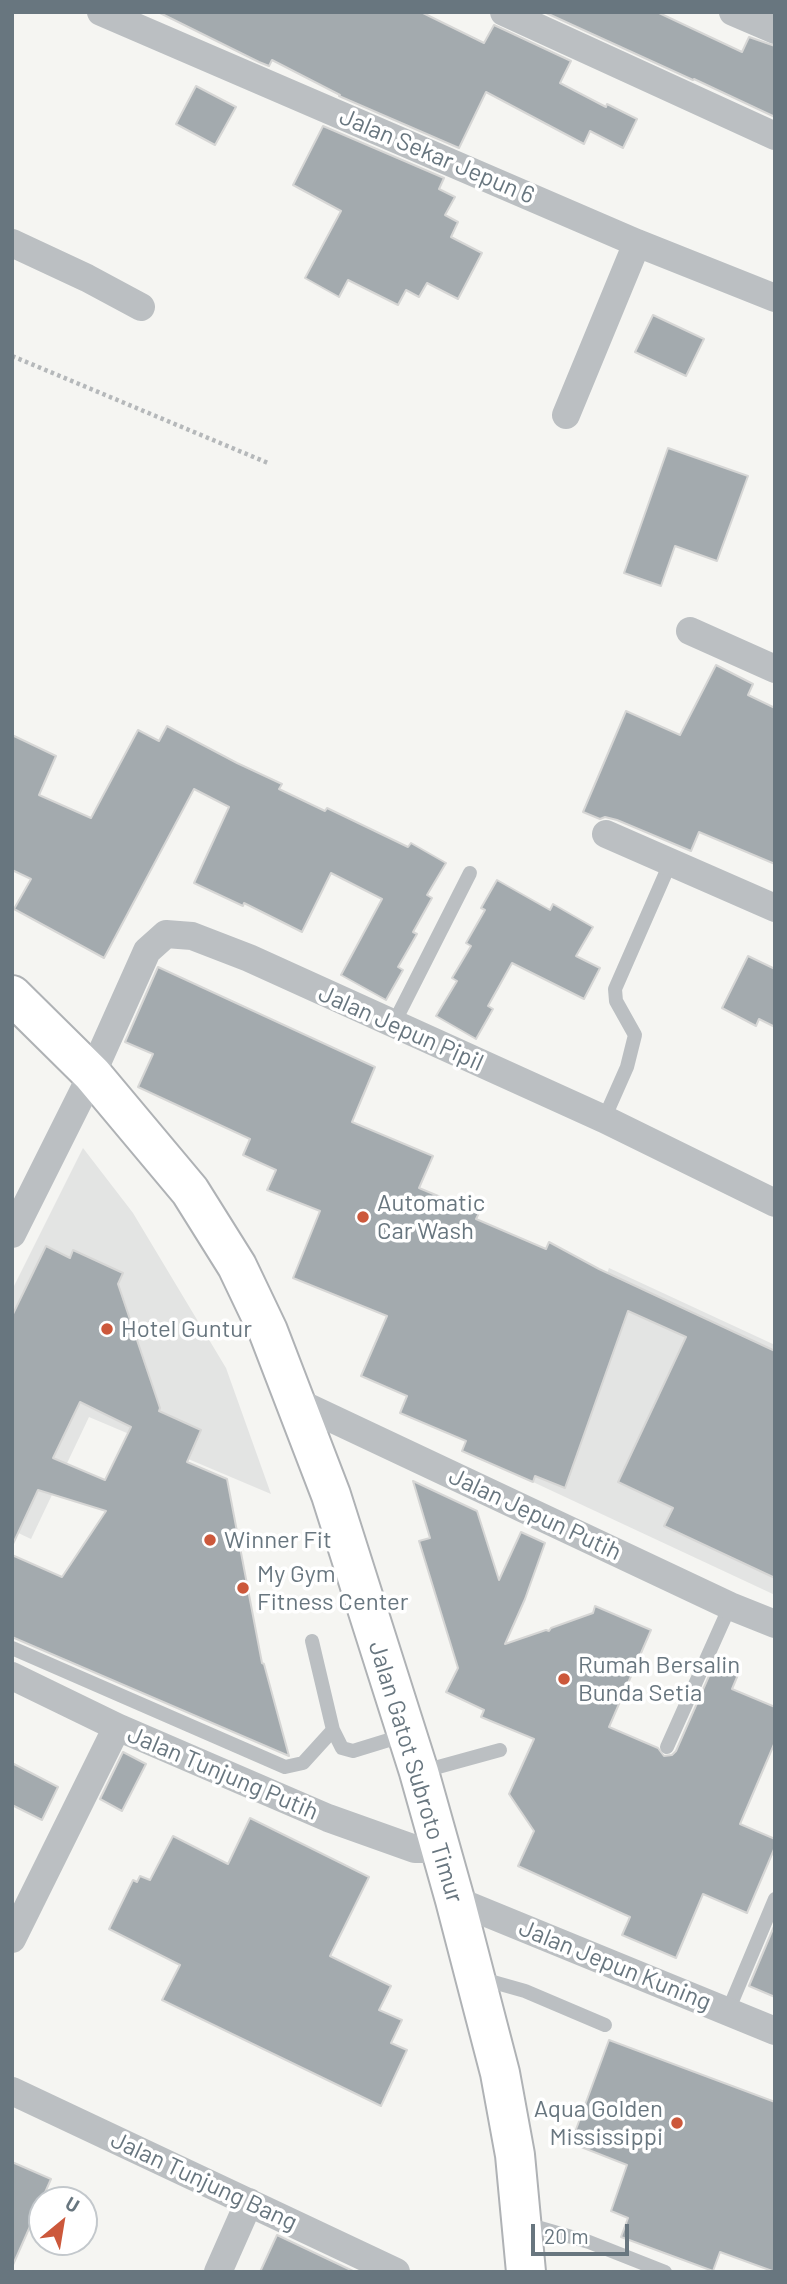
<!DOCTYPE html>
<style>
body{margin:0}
#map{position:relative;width:787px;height:2284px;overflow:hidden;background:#f5f5f2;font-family:Barlow,sans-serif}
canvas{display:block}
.frame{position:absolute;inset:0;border:14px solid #68767f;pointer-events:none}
.north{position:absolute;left:28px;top:2186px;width:70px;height:70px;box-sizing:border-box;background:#fff;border:2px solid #c3c8cc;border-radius:50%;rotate:30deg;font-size:19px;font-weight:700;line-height:28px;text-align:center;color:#68767f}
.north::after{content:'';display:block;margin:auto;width:24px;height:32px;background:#cc583b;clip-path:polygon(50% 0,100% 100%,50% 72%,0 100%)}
.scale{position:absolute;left:531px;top:2224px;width:98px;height:32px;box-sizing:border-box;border:4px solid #68767f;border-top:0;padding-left:9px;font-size:21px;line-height:24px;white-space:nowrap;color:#68767f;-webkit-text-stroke:5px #fff;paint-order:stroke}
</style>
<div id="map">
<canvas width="787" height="2284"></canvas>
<div class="frame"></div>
<div class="north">U</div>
<div class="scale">20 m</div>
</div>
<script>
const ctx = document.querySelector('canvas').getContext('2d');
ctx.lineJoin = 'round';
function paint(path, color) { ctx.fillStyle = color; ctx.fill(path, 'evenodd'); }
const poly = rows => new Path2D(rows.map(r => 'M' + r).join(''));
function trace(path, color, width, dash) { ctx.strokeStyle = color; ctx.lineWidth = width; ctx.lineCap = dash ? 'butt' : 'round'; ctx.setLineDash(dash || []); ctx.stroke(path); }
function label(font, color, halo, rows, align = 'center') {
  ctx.font = font + ' Barlow,sans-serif'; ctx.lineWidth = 7; ctx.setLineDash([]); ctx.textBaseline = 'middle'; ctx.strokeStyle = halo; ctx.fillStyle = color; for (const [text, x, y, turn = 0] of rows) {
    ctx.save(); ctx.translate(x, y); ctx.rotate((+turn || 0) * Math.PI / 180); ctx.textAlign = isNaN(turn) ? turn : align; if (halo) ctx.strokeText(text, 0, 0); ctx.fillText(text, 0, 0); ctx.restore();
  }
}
const built = poly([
 [83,1148,133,1213,226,1368,271,1494,89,1417,31,1539,12,1530,12,1290],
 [609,1268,775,1345,775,1595,533,1482]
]);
const building = poly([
 [158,12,421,12,484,43,494,25,571,61,560,83,606,107,607,104,637,119,623,148,590,131,584,144,486,92,459,148,339,96,340,95,272,60,269,66,259,62,158,12],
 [544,12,657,12,742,52,749,37,775,46,775,117,694,79,693,80,544,12],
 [196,86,236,107,215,145,176,124,196,86],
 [323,126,444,178,439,189,455,197,445,215,458,222,451,237,482,253,458,299,427,283,419,297,406,290,398,305,348,280,339,297,305,278,341,211,293,185,323,126],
 [653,315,704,339,686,376,635,352,653,315],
 [668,448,748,476,717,561,675,546,661,586,624,573,668,448],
 [716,665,753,684,748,695,775,708,775,864,699,832,691,851,617,820,605,817,600,819,583,812,626,711,680,735,716,665],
 [167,726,237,763,282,784,279,789,325,811,327,808,408,847,411,843,446,863,427,895,432,898,413,932,417,934,398,967,403,970,386,1000,341,975,382,899,331,873,302,932,244,903,243,906,194,883,229,807,194,789,104,958,14,909,31,879,12,870,12,735,56,756,39,795,91,818,138,730,159,741,167,726],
 [497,880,550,910,553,904,593,927,576,956,600,968,584,999,512,963,488,1006,493,1009,476,1039,436,1016,457,981,452,978,471,946,466,943,485,910,481,908,497,880],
 [748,956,775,969,775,1027,759,1019,756,1026,722,1008,748,956],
 [158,967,375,1067,352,1122,433,1156,419,1188,479,1213,476,1219,546,1249,549,1242,599,1269,775,1351,775,1578,664,1526,673,1508,618,1482,686,1337,628,1311,565,1488,535,1476,533,1482,462,1451,466,1441,400,1413,407,1396,361,1376,387,1316,293,1278,320,1211,267,1190,276,1170,243,1155,250,1139,138,1087,153,1054,125,1042,158,967],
 [46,1246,70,1258,73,1250,123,1273,118,1284,160,1408,159,1411,201,1430,187,1462,227,1479,262,1663,264,1664,289,1756,12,1637,12,1555,62,1577,106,1511,38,1490,12,1546,12,1316,46,1246],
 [80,1402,131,1427,105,1480,53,1458,80,1402],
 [413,1481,477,1511,499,1580,521,1532,545,1543,525,1599,505,1644,546,1630,549,1631,551,1628,593,1613,595,1606,651,1630,609,1727,658,1748,664,1756,672,1755,676,1751,716,1660,740,1670,732,1689,775,1707,775,1742,740,1824,775,1839,775,1847,747,1913,703,1894,676,1958,622,1935,630,1917,518,1866,534,1831,509,1794,534,1739,481,1717,484,1710,446,1692,458,1668,419,1541,430,1538,413,1481],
 [123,1752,146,1764,122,1811,100,1799,123,1752],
 [12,1763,58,1787,42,1820,12,1805,12,1763],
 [250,1818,369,1877,330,1956,391,1986,379,2010,402,2020,391,2043,407,2050,381,2106,162,2000,180,1965,109,1929,133,1880,137,1882,140,1876,150,1880,173,1836,228,1864,250,1818],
 [775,1924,775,1997,749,1986,775,1924],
 [609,2040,775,2102,775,2272,720,2252,713,2271,621,2237,628,2218,611,2211,627,2165,571,2143,609,2040],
 [12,2162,51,2179,12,2267,12,2162],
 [277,2235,355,2272,260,2272,277,2235]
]);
const path = poly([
 [12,356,268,463]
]);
const service = poly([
 [393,1025,470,873],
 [604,1119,627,1067,635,1035,616,1001,615,989,671,861],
 [312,1641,333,1730,342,1748,353,1751,405,1735],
 [12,1648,285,1767,303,1763,333,1730],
 [667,1747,730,1606],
 [420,1772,500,1750],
 [479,1978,525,1991,605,2025],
 [728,2011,775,1899],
 [523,2223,589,2242,665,2272]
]);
const minor = poly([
 [101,12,637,243,775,298],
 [504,12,775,136],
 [733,12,775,30],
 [12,243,87,278,141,307],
 [566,415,637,243],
 [690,631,775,669],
 [606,834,775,908],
 [12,1234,92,1074,147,951,166,934,192,936,249,958,604,1119,775,1203],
 [297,1402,730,1606,775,1624],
 [12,1676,117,1727,328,1818,415,1849,440,1849],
 [455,1900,775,2031],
 [12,1939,117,1727],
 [12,2091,396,2272],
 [218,2272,249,2202]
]);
const trunk = poly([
 [12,995,92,1074,190,1191,237,1266,268,1331,331,1495,419,1772,455,1900,500,2073,515,2155,526,2272]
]);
const markers = [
 [363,1217,7,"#cc583b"],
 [107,1329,7,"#cc583b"],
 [210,1540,7,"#cc583b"],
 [243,1588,7,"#cc583b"],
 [564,1679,7,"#cc583b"],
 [677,2123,7,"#cc583b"]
];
const streetNames = [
 ["Jalan Sekar Jepun 6",437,156,23],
 ["Jalan Jepun Pipil",401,1028,24],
 ["Jalan Jepun Putih",535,1514,25],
 ["Jalan Gatot Subroto Timur",416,1772,73],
 ["Jalan Tunjung Putih",223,1773,23],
 ["Jalan Jepun Kuning",615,1965,22],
 ["Jalan Tunjung Bang",204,2181,25]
];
const poiNames = [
 ["Automatic",377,1203],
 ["Car Wash",377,1231],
 ["Hotel Guntur",121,1329],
 ["Winner Fit",224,1540],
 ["My Gym",257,1574],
 ["Fitness Center",257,1602],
 ["Rumah Bersalin",578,1665],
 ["Bunda Setia",578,1693],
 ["Aqua Golden",663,2109,"right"],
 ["Mississippi",663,2137,"right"]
];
paint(built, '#e3e4e3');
paint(building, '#a3aaae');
trace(building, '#d6d6d5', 2);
trace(trunk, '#afb2b5', 42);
trace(path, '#b5b8ba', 4.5, [3.5, 3.5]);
trace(service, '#bbbfc2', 14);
trace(minor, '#bbbfc2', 28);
trace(trunk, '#fff', 38);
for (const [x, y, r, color] of markers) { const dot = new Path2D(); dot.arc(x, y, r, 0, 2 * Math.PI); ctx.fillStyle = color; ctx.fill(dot); trace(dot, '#fff', 2.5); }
label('24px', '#68767f', '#fff', streetNames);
label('24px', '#68767f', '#fff', poiNames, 'left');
</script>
